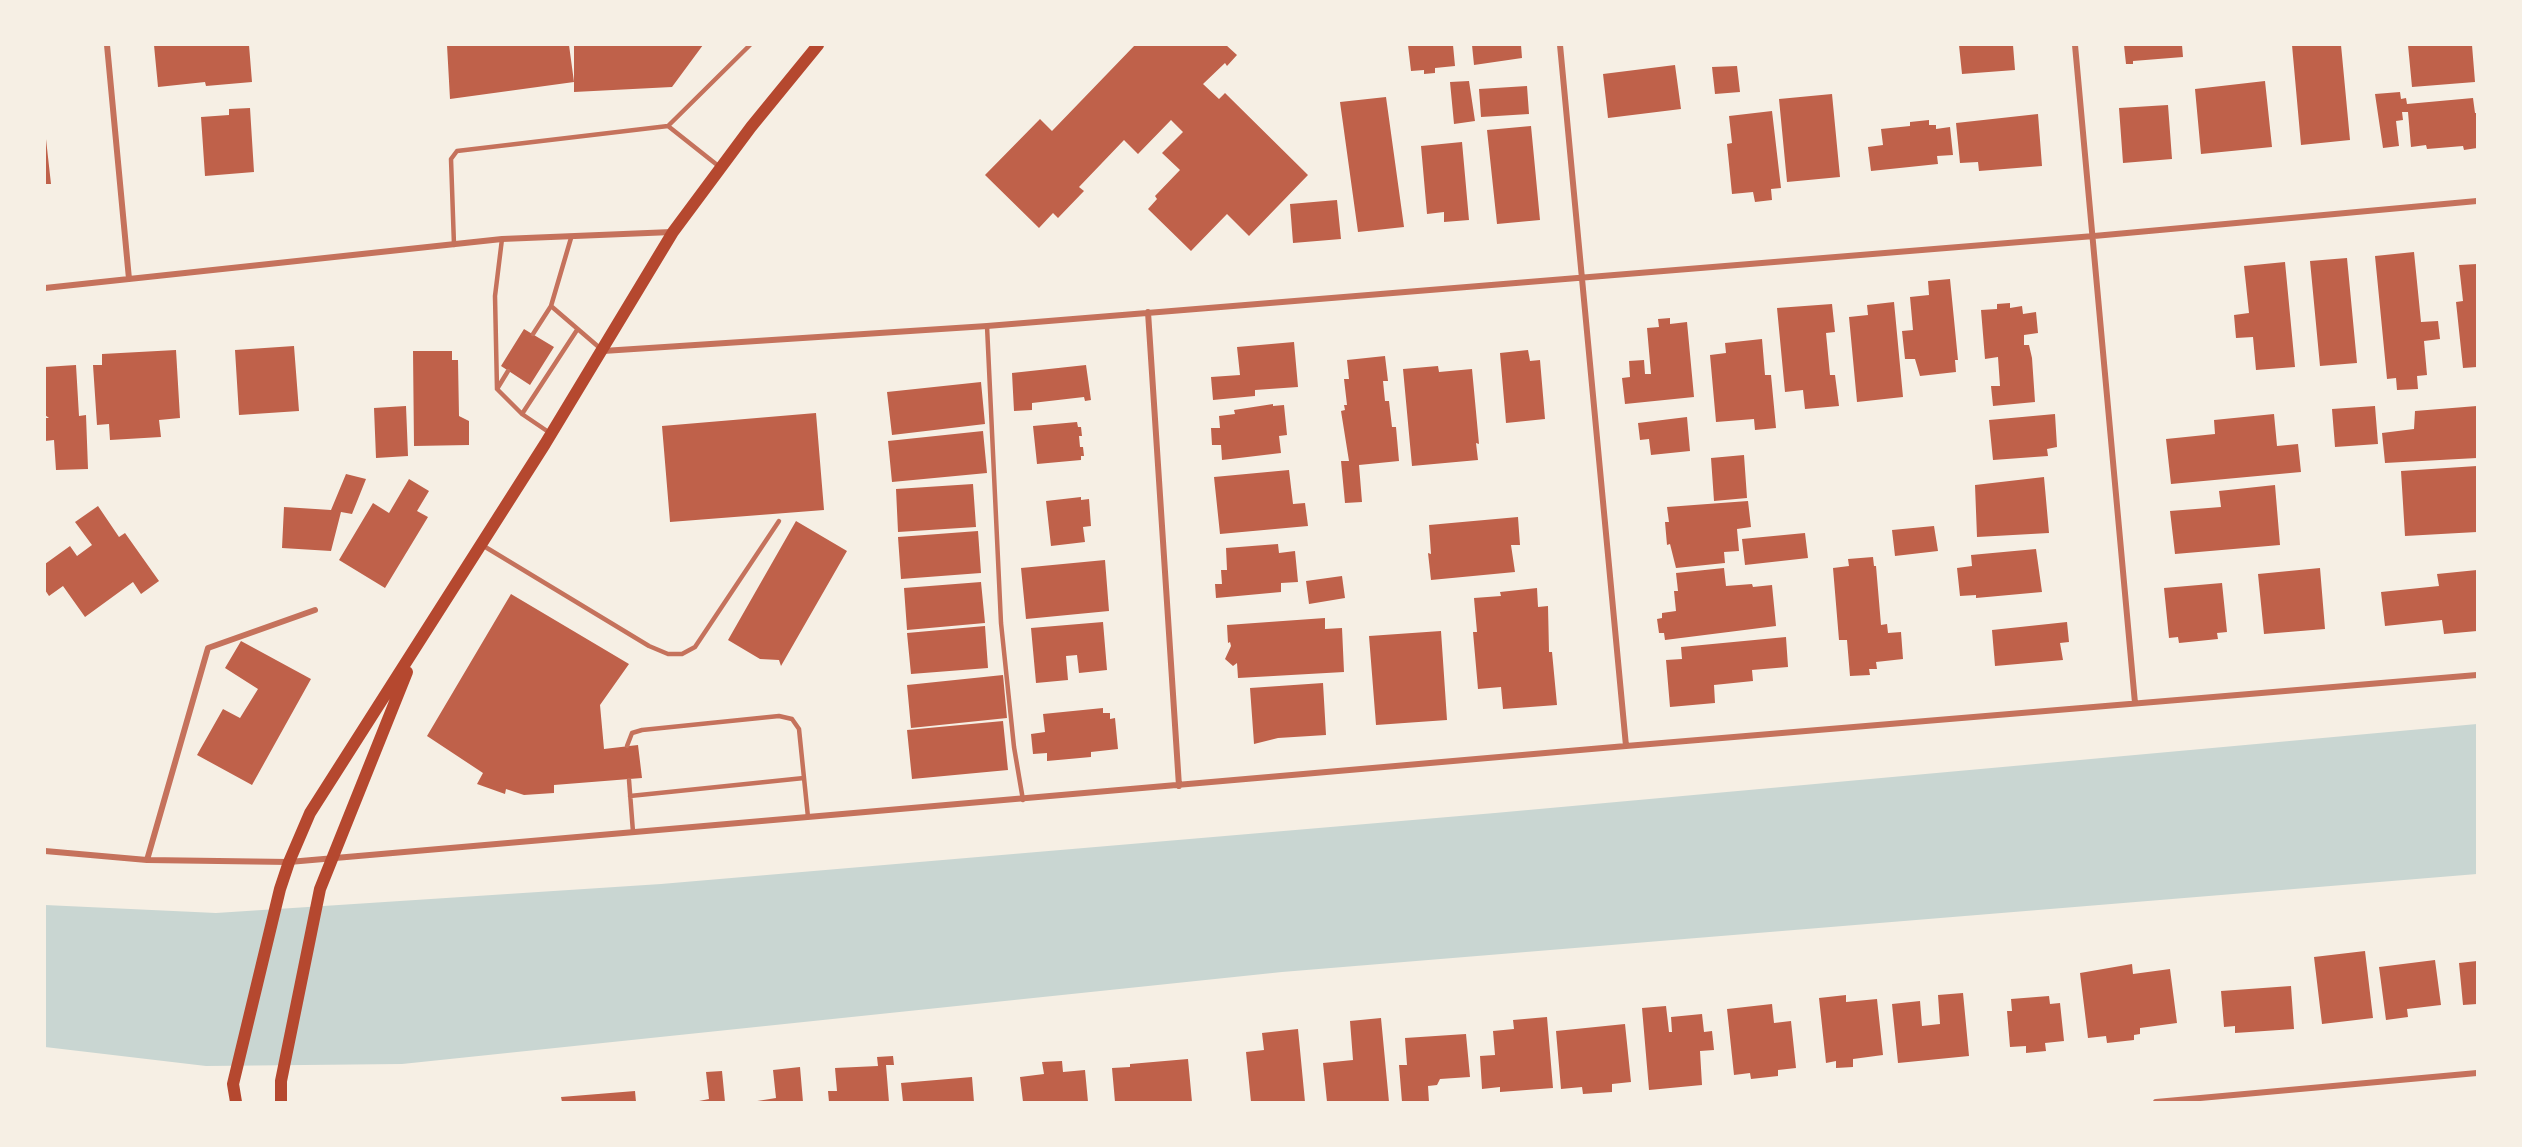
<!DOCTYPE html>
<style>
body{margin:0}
#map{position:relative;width:2522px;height:1147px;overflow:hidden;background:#f6efe4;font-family:"Public Sans",sans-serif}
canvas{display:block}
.frame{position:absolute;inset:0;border:46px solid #f6efe4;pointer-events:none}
</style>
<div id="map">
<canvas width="2522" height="1147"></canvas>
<div class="frame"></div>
</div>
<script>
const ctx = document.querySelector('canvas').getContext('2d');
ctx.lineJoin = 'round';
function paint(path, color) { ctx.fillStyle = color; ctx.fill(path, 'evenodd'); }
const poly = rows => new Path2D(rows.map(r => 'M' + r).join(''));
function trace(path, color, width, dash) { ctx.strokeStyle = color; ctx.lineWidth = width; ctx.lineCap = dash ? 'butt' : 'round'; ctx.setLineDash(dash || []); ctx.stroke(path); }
const water = poly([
 [2477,724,2477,874,1282,972,402,1064,206,1066,45,1047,45,905,216,913,661,884,1495,813]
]);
const building = poly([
 [154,45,249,45,252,82,206,86,205,82,158,87],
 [447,45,569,45,574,82,450,99],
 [574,45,703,45,672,87,574,92],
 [1135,45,1226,45,1237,55,1227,66,1225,63,1203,84,1219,99,1225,93,1308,175,1249,236,1227,214,1191,251,1148,209,1157,199,1155,196,1180,170,1162,153,1183,132,1171,120,1138,154,1124,140,1079,187,1084,191,1058,218,1053,213,1039,228,985,175,1040,119,1052,131],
 [1408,45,1453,45,1455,66,1435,68,1435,73,1424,74,1424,70,1411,71],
 [1472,45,1521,45,1522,58,1474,65],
 [1959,45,2013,45,2015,70,1962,74],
 [2124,45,2182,45,2183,57,2133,61,2133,64,2126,64],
 [2292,45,2341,45,2350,140,2301,145],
 [2408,45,2472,45,2475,82,2412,87],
 [1675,65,1681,109,1608,118,1603,74],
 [1737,66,1740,92,1715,94,1712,67],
 [1469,81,1475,121,1454,124,1450,82],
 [2265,81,2272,147,2201,154,2195,89],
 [1527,86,1529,114,1481,117,1479,89],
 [2400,92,2401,99,2406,98,2407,104,2473,98,2475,113,2477,113,2477,148,2464,150,2463,146,2427,149,2426,145,2411,147,2408,112,2402,112,2403,120,2396,121,2399,146,2383,148,2375,94],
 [1832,94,1840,177,1787,182,1779,99],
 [1386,97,1404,227,1358,232,1340,102],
 [2168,105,2172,159,2123,163,2119,108],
 [250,108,254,172,205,176,201,117,229,115,229,109],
 [1772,111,1781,188,1771,189,1772,200,1755,202,1753,192,1732,194,1727,144,1732,143,1729,116],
 [2038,114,2042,166,1979,171,1978,162,1960,163,1956,123],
 [1929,120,1929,125,1936,125,1936,129,1950,127,1953,155,1937,156,1938,164,1871,171,1868,147,1883,145,1881,129,1910,126,1910,122],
 [1531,126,1540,220,1497,224,1487,130],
 [45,130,51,184,45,184],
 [1462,142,1469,220,1444,222,1444,212,1427,214,1421,146],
 [1337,200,1341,239,1293,243,1290,204],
 [2414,252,2421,322,2438,321,2440,339,2424,341,2427,375,2417,376,2418,389,2397,390,2396,378,2387,379,2375,256],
 [2347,258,2357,363,2320,366,2310,261],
 [2285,262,2295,367,2256,370,2253,337,2236,338,2234,315,2249,313,2244,266],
 [2477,264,2477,367,2463,368,2456,302,2463,301,2459,265],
 [1950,279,1958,360,1955,360,1956,372,1920,376,1915,359,1905,359,1902,331,1913,330,1910,297,1929,295,1928,281],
 [1894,302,1903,397,1857,402,1849,317,1868,315,1867,305],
 [2010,303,2010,308,2022,306,2023,314,2036,312,2038,333,2024,335,2024,345,2029,345,2032,358,2035,402,1993,406,1991,386,2000,386,1998,357,1985,359,1981,310,1997,309,1997,304],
 [1832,304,1835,332,1826,333,1830,375,1835,375,1839,406,1805,409,1803,390,1785,392,1777,308],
 [1670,318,1670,324,1687,322,1694,397,1625,404,1622,378,1630,377,1629,361,1644,360,1645,374,1651,374,1647,328,1659,327,1658,319],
 [524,329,554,347,530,385,501,366],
 [1762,339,1765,375,1771,375,1776,428,1755,430,1754,419,1716,422,1710,355,1726,353,1725,343],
 [1294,342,1298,387,1255,390,1255,396,1213,400,1211,377,1240,375,1237,347],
 [294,346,299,411,239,415,235,350],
 [176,350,180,418,159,420,161,437,110,440,109,424,97,425,93,365,102,365,102,354],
 [1528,350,1530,361,1540,360,1545,419,1506,423,1500,353],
 [413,351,452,351,452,360,458,360,459,416,469,421,469,445,414,446],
 [1385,356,1388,381,1383,381,1385,401,1389,401,1392,427,1396,427,1399,461,1359,465,1362,502,1345,503,1341,461,1349,461,1341,411,1345,410,1344,405,1347,405,1344,379,1349,379,1347,360],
 [76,365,79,416,86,415,88,469,56,470,54,440,45,441,45,418,49,418,45,415,45,367],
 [1086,365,1091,400,1085,401,1084,397,1032,403,1032,410,1014,411,1012,373],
 [1438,366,1439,372,1472,369,1479,444,1476,443,1478,460,1412,466,1403,369],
 [981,382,985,424,892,435,887,392],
 [1273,404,1273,406,1284,405,1287,435,1279,436,1281,453,1222,460,1221,445,1212,445,1211,428,1220,428,1219,416,1235,414,1234,410],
 [406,406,408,456,376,458,374,408],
 [2375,406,2378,444,2335,447,2332,409],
 [2477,406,2477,458,2385,463,2382,433,2414,429,2415,411],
 [816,413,824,510,670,522,662,426],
 [2055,414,2057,447,2047,449,2048,456,1993,460,1989,420],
 [2274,414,2277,446,2298,444,2301,472,2171,484,2166,439,2215,434,2214,420],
 [1687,417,1690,451,1651,455,1649,439,1640,440,1638,423],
 [1077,422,1078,427,1081,427,1082,436,1079,436,1080,447,1083,447,1084,456,1081,456,1081,460,1037,464,1033,426],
 [983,431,987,473,892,482,888,441],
 [1744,455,1747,498,1714,501,1711,458],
 [2477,466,2477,532,2405,536,2401,471],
 [1289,470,1293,504,1305,503,1308,526,1220,534,1214,477],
 [346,474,366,479,352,514,341,512,331,551,282,548,284,507,331,510],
 [2044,477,2049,533,1977,537,1975,485],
 [409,479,429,491,417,511,428,517,385,588,339,560,373,503,389,513],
 [973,484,976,527,898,532,896,489],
 [2275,485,2280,545,2175,554,2170,511,2221,507,2219,491],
 [1081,497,1081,500,1089,499,1091,526,1083,527,1085,542,1051,546,1046,501],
 [1748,501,1751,527,1737,529,1739,551,1724,552,1725,563,1676,568,1670,544,1667,545,1665,522,1669,522,1667,507],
 [98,506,119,537,125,533,159,581,141,594,133,582,85,617,63,586,49,596,45,590,45,564,70,546,77,556,92,545,75,522],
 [1518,517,1520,545,1511,545,1515,572,1431,580,1428,553,1431,554,1429,525],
 [796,521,847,551,781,666,779,660,760,659,728,640],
 [1934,526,1938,551,1895,556,1892,530],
 [978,531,981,573,901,579,898,537],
 [1805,533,1808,558,1745,565,1742,539],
 [1278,544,1279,553,1295,551,1298,582,1281,583,1281,592,1216,598,1215,584,1222,584,1221,570,1227,570,1226,548],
 [2036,549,2042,592,1976,598,1976,595,1960,596,1957,568,1972,566,1971,555],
 [1873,557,1874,566,1876,566,1881,625,1887,624,1888,633,1901,632,1903,659,1876,662,1877,669,1869,669,1870,675,1850,676,1847,640,1839,640,1833,568,1849,566,1848,559],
 [1105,560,1109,611,1026,619,1021,568],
 [1724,568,1726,586,1752,584,1753,587,1772,585,1776,626,1665,640,1664,633,1659,633,1657,619,1662,618,1662,613,1676,611,1674,591,1678,591,1676,573],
 [2320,568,2325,629,2264,634,2258,574],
 [2477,570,2477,631,2444,634,2442,620,2385,626,2381,592,2439,586,2437,574],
 [1342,576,1345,598,1309,604,1306,581],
 [981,582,985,623,907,630,904,588],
 [2222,583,2227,632,2217,633,2218,639,2179,643,2178,637,2169,638,2164,588],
 [1537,588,1538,607,1548,606,1549,652,1552,652,1557,705,1503,709,1501,687,1478,689,1473,632,1477,632,1474,598,1501,596,1500,592],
 [511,594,629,664,600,705,604,749,638,745,642,778,554,785,554,793,524,795,506,789,505,794,477,784,483,773,427,736],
 [1325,618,1325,629,1342,628,1344,672,1238,678,1237,663,1233,666,1225,659,1231,646,1230,642,1228,643,1227,625],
 [1103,622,1107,670,1079,673,1077,655,1066,656,1068,680,1036,683,1031,628],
 [2067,622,2069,642,2060,643,2063,660,1995,666,1992,630],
 [985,626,988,668,911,674,907,633],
 [1441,631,1447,720,1376,725,1369,636],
 [1786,637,1788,667,1752,670,1753,681,1714,685,1715,703,1670,707,1666,660,1682,659,1681,647],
 [241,641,311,679,252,785,197,755,223,709,240,718,258,689,225,668],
 [1003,675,1007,718,911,728,907,685],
 [1323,683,1326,735,1278,738,1254,744,1250,688],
 [1103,708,1103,713,1110,713,1110,719,1115,718,1118,749,1091,752,1091,757,1047,761,1047,753,1033,754,1031,734,1045,732,1043,714],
 [1003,721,1008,770,912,779,907,730],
 [2365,951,2373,1018,2322,1024,2314,957],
 [2435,960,2441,1005,2407,1009,2408,1017,2386,1020,2379,967],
 [2477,961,2477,1004,2463,1005,2459,963],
 [2132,964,2133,974,2170,969,2177,1023,2140,1028,2140,1034,2134,1035,2134,1040,2107,1043,2106,1036,2088,1038,2080,973],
 [2291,986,2294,1029,2235,1033,2235,1026,2224,1027,2221,991],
 [1963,993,1969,1056,1898,1063,1892,1004,1920,1001,1922,1026,1940,1024,1938,995],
 [1846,995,1846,1002,1877,999,1883,1055,1853,1059,1853,1067,1836,1068,1836,1061,1826,1063,1819,998],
 [2049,996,2050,1004,2060,1003,2064,1041,2045,1043,2046,1051,2026,1053,2026,1046,2010,1047,2007,1011,2012,1011,2011,999],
 [1772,1004,1774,1023,1791,1021,1796,1068,1778,1070,1778,1076,1751,1079,1750,1073,1734,1075,1727,1009],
 [1666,1006,1669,1032,1672,1032,1671,1017,1702,1014,1704,1032,1712,1031,1714,1050,1700,1051,1702,1085,1649,1090,1642,1008],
 [1547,1017,1553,1088,1500,1092,1500,1087,1482,1089,1480,1056,1495,1055,1493,1031,1514,1029,1513,1020],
 [1381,1018,1389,1102,1327,1102,1323,1063,1353,1060,1350,1021],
 [1625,1024,1631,1082,1612,1084,1612,1092,1583,1094,1582,1087,1561,1089,1556,1031],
 [1298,1029,1305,1102,1251,1102,1246,1052,1264,1050,1262,1033],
 [1466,1034,1470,1077,1440,1079,1437,1085,1428,1086,1429,1102,1402,1102,1399,1065,1407,1065,1405,1038],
 [893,1056,894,1065,886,1065,889,1102,829,1102,828,1091,837,1091,835,1068,878,1066,877,1057],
 [1188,1059,1192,1102,1115,1102,1112,1068,1130,1067,1130,1064],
 [1062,1061,1063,1072,1085,1070,1088,1102,1023,1102,1020,1077,1044,1074,1042,1062],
 [800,1067,803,1102,751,1102,776,1098,773,1070],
 [722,1071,725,1102,694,1102,709,1099,706,1072],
 [972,1077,974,1102,903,1102,901,1083],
 [635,1091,636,1102,562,1102,561,1097]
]);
const service = poly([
 [668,126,750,45],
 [571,238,551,306,601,349],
 [502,239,495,296,497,389,522,414,550,433],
 [454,245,451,159,457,151,668,126,721,168],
 [987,326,1001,623,1014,747,1023,800],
 [533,334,551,306],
 [497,389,508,371],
 [522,414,577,330],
 [482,545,649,646,668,654,682,654,695,647,779,521],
 [627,746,632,733,642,730,779,716,792,719,799,729,808,817],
 [629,780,633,832],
 [630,796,804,778]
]);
const minor = poly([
 [107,45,129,279],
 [1560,45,1626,746],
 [2075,45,2135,703],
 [45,288,502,239,672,232],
 [1148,312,1179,786],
 [603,351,987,326,2094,236,2477,201],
 [45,851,147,860,289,862,1626,746,2477,675],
 [147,860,208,648,315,610],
 [2156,1102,2477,1073]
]);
const secondary = poly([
 [236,1102,233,1084,280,889,289,862,310,813,545,444,673,232,751,127,818,45],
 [281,1102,281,1081,320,889,407,672]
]);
paint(water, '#c9d6d2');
paint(building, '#bf614a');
trace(service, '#c5725c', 4.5);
trace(minor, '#c5725c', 6);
trace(secondary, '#b5482f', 12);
</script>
